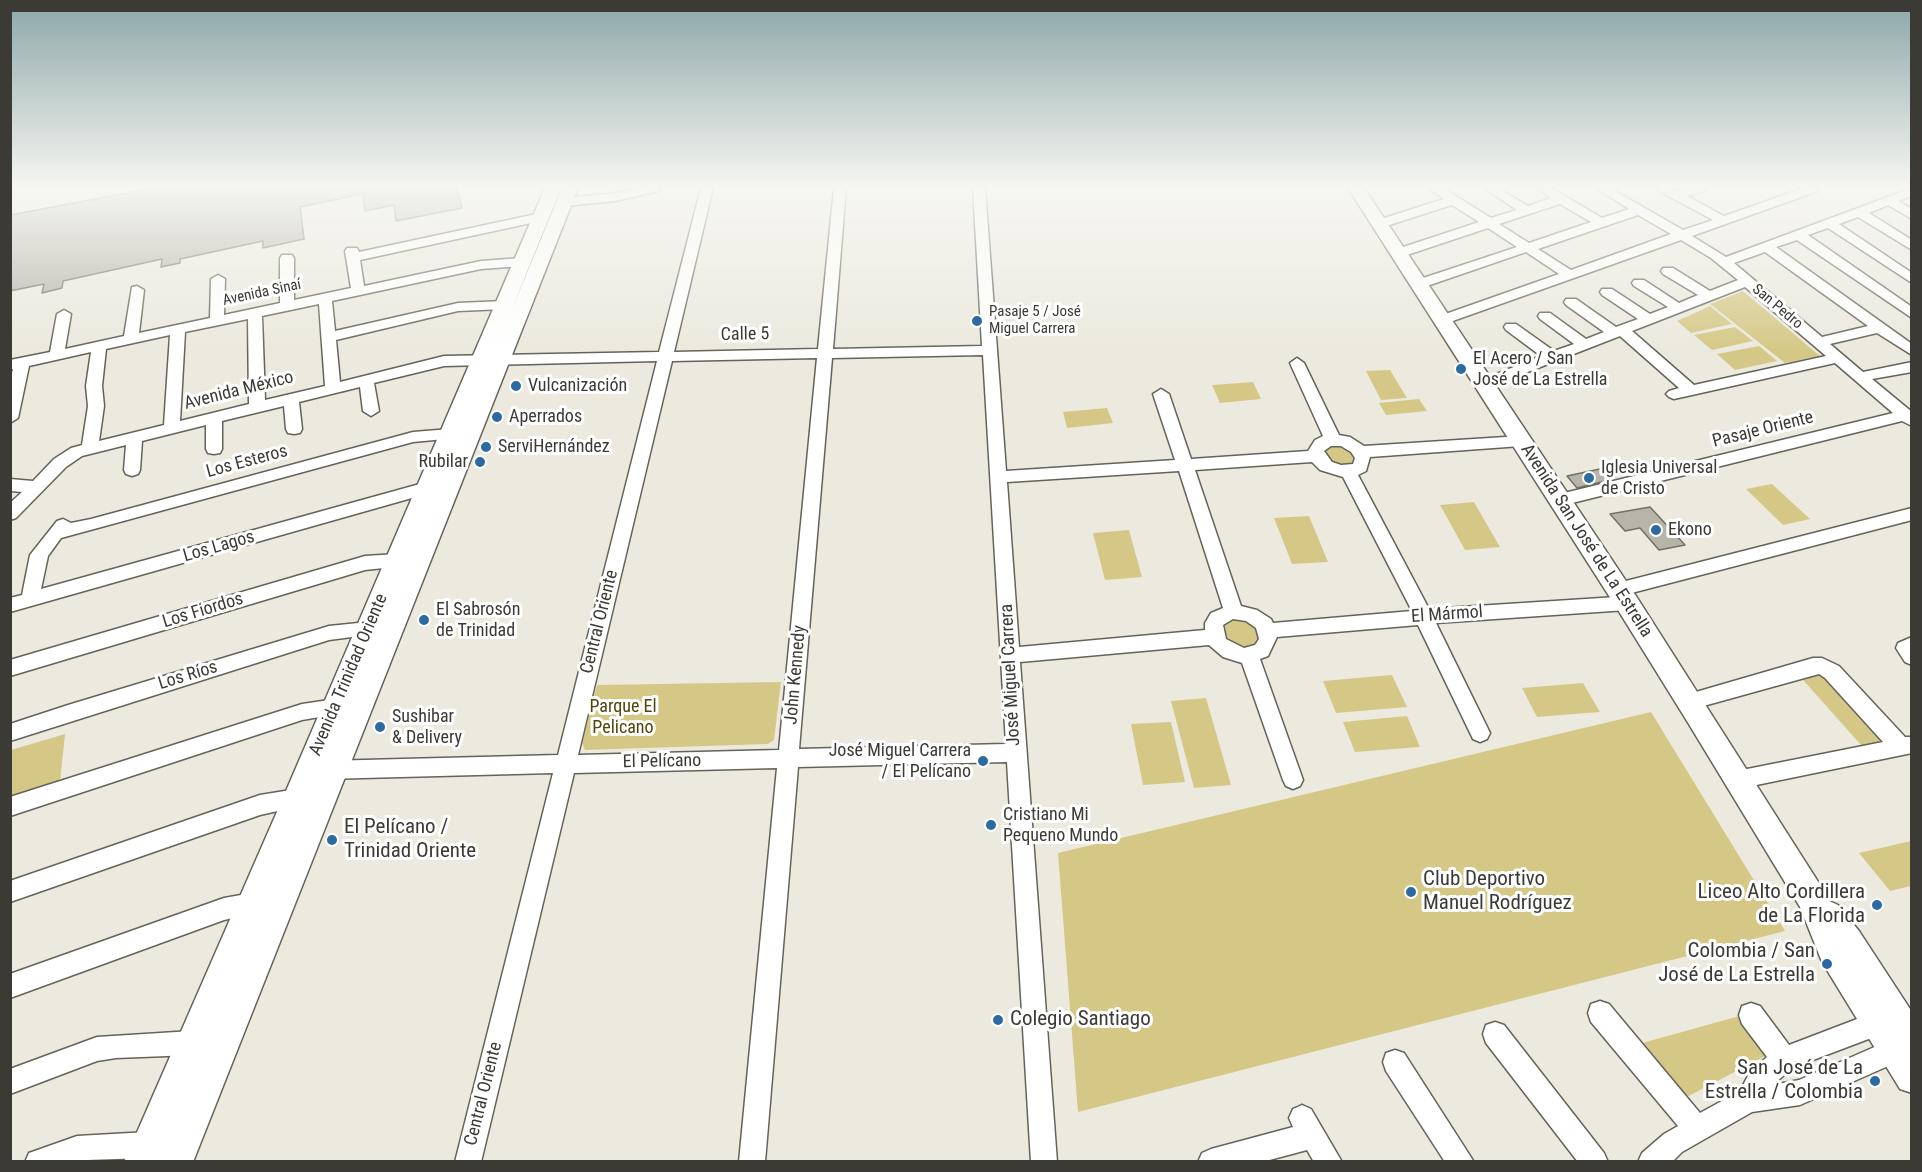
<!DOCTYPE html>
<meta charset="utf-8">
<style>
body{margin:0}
#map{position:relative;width:1922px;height:1172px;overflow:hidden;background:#eceadf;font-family:"Roboto Condensed",sans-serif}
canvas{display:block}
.frame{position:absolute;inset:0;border:12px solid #3b3a35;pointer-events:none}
</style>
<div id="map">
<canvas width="1922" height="1172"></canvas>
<div class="frame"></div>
</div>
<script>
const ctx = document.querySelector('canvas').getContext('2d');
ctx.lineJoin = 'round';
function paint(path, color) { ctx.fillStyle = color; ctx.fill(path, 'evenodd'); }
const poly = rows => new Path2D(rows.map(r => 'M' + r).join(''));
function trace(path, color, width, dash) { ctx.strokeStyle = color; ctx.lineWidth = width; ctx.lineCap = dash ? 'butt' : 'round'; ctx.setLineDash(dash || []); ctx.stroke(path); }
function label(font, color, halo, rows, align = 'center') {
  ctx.font = font + ' "Roboto Condensed",sans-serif'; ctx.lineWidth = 6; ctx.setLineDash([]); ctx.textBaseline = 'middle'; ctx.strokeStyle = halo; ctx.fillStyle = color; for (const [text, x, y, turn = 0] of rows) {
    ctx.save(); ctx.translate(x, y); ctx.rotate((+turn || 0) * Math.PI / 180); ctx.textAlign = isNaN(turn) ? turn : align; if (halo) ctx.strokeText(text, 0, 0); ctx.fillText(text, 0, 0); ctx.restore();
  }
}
const green = poly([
 [1743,291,1820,356,1785,363,1710,304],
 [1710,306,1732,324,1691,333,1677,321],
 [1735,327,1753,341,1712,350,1694,335],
 [1759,346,1777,361,1735,370,1717,354],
 [1390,370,1407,398,1381,400,1366,371],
 [1253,382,1261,399,1220,403,1212,385],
 [1419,399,1427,411,1386,415,1379,403],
 [1107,408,1113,423,1067,428,1063,412],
 [1343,445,1356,454,1354,465,1345,468,1324,459,1323,448,1327,446],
 [1772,484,1810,519,1783,525,1746,489],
 [1474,502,1500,547,1465,550,1440,505],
 [1309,516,1328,562,1292,564,1274,518],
 [1129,530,1142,577,1105,580,1093,533],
 [1238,616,1262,631,1259,647,1232,649,1218,628,1220,623],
 [1392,675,1407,707,1336,713,1323,681],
 [1817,675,1830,678,1881,735,1882,741,1862,746,1803,680],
 [781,682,774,740,768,744,585,750,582,743,597,685],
 [1583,683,1600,712,1537,717,1522,688],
 [1206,698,1231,785,1194,788,1171,701],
 [1651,712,1785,931,1078,1112,1058,853],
 [1407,716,1420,747,1355,752,1343,722],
 [1171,722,1185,782,1143,785,1131,724],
 [65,734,60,782,11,798,11,750],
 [1911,841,1911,886,1890,891,1859,853],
 [1743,1015,1773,1052,1681,1100,1635,1045]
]);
const building = poly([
 [154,188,457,188,462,208,396,221,394,205,365,211,363,194,300,207,304,239,263,248,263,241,180,259,180,263,161,267,162,259,63,281,62,288,42,293,44,284,10,291,10,215,154,188],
 [1600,469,1610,480,1577,488,1567,476,1600,469],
 [1650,507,1685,545,1659,550,1640,528,1625,531,1610,514,1650,507]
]);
const minor = poly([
 [641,188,661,188,659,191,615,201,565,206,559,202,565,198,615,193,641,188],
 [701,188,713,188,674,352,818,349,834,188,846,188,833,349,982,346,973,188,985,188,1006,471,1175,460,1153,394,1161,389,1169,394,1191,459,1308,451,1315,440,1323,436,1290,363,1297,358,1304,363,1339,435,1350,437,1364,446,1521,436,1527,437,1529,441,1527,445,1521,446,1370,457,1366,471,1358,475,1429,609,1617,597,1612,595,1609,590,1612,585,1618,583,1912,508,1912,520,1620,596,1633,598,1636,603,1633,608,1627,610,1436,623,1490,733,1487,739,1480,742,1473,739,1418,625,1277,637,1268,656,1260,659,1303,780,1300,786,1293,789,1286,786,1283,780,1242,663,1223,657,1209,645,1020,662,1057,1162,1031,1162,1007,762,798,767,765,1162,739,1162,777,768,574,773,481,1162,455,1162,553,773,325,779,318,776,315,770,318,764,325,761,558,755,657,361,444,366,374,383,379,411,371,416,363,411,360,387,299,402,302,429,300,433,294,434,288,433,286,429,284,406,222,421,222,449,220,453,214,454,208,453,206,449,206,425,142,441,140,470,138,474,132,476,126,474,124,470,126,445,82,456,66,467,16,518,10,520,10,503,22,492,10,491,10,479,33,481,54,459,71,448,82,445,88,406,86,386,91,352,29,366,18,418,10,423,10,381,13,369,10,370,10,360,50,352,57,314,64,310,71,314,65,349,124,336,132,287,137,286,144,290,139,333,210,318,211,279,218,275,225,279,224,315,280,303,280,258,282,255,292,255,294,258,294,300,351,288,345,251,347,248,357,248,359,252,541,213,545,214,547,217,545,220,360,260,364,286,481,261,522,258,529,262,522,266,481,269,332,301,335,331,458,303,504,301,511,305,504,309,458,311,336,340,340,382,444,356,659,352,701,188],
 [319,304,325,386,265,400,262,316,319,304],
 [248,319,249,404,180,421,185,332,248,319],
 [170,335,164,425,99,441,104,406,102,386,106,349,170,335],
 [983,355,1006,744,799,749,832,358,983,355],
 [817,358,779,750,578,755,672,361,817,358],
 [1331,446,1341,446,1351,452,1355,458,1353,464,1341,465,1332,462,1324,451,1331,446],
 [1312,462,1320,470,1343,477,1412,611,1273,623,1271,619,1257,610,1241,606,1195,470,1312,462],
 [1179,471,1223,608,1211,613,1205,623,1205,630,1019,647,1007,482,1179,471],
 [1233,619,1246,621,1256,628,1259,639,1255,645,1244,648,1226,639,1223,625,1233,619],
 [1429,188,1443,188,1491,218,1517,210,1484,188,1498,188,1528,206,1551,198,1537,188,1551,188,1602,218,1629,209,1596,188,1610,188,1683,230,1713,220,1659,191,1657,188,1671,188,1678,191,1689,188,1707,188,1705,191,1687,196,1724,216,1804,188,1820,188,1818,191,1692,236,1726,257,1912,188,1912,196,1898,201,1912,209,1912,219,1888,205,1869,213,1912,240,1912,250,1858,217,1839,224,1912,273,1912,283,1828,228,1808,235,1912,307,1912,318,1797,240,1776,247,1912,344,1912,355,1877,333,1830,344,1863,372,1912,362,1912,372,1872,379,1912,412,1912,426,1902,421,1560,506,1554,504,1552,500,1554,496,1560,494,1893,413,1835,363,1674,399,1669,397,1666,394,1669,391,1679,388,1620,336,1489,387,1479,387,1476,384,1479,381,1541,356,1506,330,1504,327,1506,324,1516,324,1554,351,1574,344,1540,319,1538,316,1540,313,1550,313,1586,339,1604,332,1566,305,1564,302,1566,299,1576,299,1616,327,1638,319,1602,295,1600,292,1602,289,1612,289,1650,314,1668,307,1634,286,1632,283,1634,280,1644,280,1679,303,1698,295,1663,274,1661,271,1663,268,1673,268,1710,291,1738,280,1711,258,1681,240,1447,323,1437,323,1435,320,1437,317,1559,274,1526,252,1424,287,1414,287,1412,284,1414,281,1517,247,1488,228,1404,256,1394,256,1392,253,1394,250,1479,222,1452,205,1380,228,1374,224,1375,221,1444,199,1429,188],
 [1560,204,1591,222,1529,243,1499,224,1560,204],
 [1638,215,1671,234,1571,270,1538,249,1638,215],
 [1765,252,1868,326,1822,337,1734,263,1765,252],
 [1745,287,1826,356,1694,385,1632,331,1745,287],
 [450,429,456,430,458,434,456,438,413,442,61,538,48,556,41,589,427,482,433,484,435,488,433,492,10,612,10,598,22,595,30,555,57,521,63,519,71,523,91,519,413,432,450,429],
 [397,554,403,556,406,561,403,566,365,570,10,676,10,660,365,556,397,554],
 [368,622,375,624,377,629,375,634,329,640,10,741,10,724,68,705,329,626,368,622],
 [1912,637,1912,665,1905,662,1896,648,1898,643,1912,637],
 [1813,658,1822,658,1839,666,1905,737,1912,737,1912,753,1737,789,1730,786,1727,780,1730,774,1737,771,1883,742,1825,678,1819,674,1689,710,1682,708,1679,702,1682,696,1689,694,1813,658],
 [336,699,343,701,346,707,343,713,302,720,10,816,10,797,302,704,336,699],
 [297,789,304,791,308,798,304,805,260,815,10,902,10,881,260,795,297,789],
 [252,893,260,896,263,904,260,912,224,920,10,998,10,974,224,898,252,893],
 [1600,1001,1609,1004,1700,1113,1740,1091,1750,1072,1767,1057,1742,1024,1739,1015,1742,1006,1751,1003,1760,1006,1789,1045,1878,1011,1887,1014,1890,1023,1887,1032,1792,1068,1773,1085,1799,1080,1895,1038,1904,1041,1907,1050,1904,1059,1800,1105,1752,1112,1682,1152,1672,1162,1638,1162,1642,1153,1664,1134,1678,1126,1591,1022,1588,1013,1591,1004,1600,1001],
 [1495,1022,1504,1025,1604,1153,1608,1162,1578,1162,1486,1043,1483,1034,1486,1025,1495,1022],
 [192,1031,201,1034,204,1043,201,1052,192,1055,116,1058,97,1061,10,1094,10,1069,97,1037,192,1031],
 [1395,1050,1404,1053,1474,1162,1445,1162,1386,1071,1383,1062,1386,1053,1395,1050],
 [1302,1105,1311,1109,1342,1162,1314,1162,1307,1150,1262,1162,1198,1162,1202,1153,1211,1149,1293,1127,1289,1118,1293,1109,1302,1105],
 [148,1132,157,1136,161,1145,157,1154,148,1158,25,1162,29,1153,77,1136,148,1132]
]);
const major = poly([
 [545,188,561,188,512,309,562,188,578,188,193,1162,124,1162,283,798,545,188],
 [1348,188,1364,188,1636,596,1822,888,1827,900,1838,905,1859,931,1912,1012,1912,1093,1900,1089,1822,962,1800,907,1687,721,1618,610,1348,188]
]);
const markers = [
 [977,321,6,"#2c6aa1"],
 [1461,369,6,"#2c6aa1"],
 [516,386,6,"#2c6aa1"],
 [497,417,6,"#2c6aa1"],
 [486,447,6,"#2c6aa1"],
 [480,462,6,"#2c6aa1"],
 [1589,478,6,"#2c6aa1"],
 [1656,530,6,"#2c6aa1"],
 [424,620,6,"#2c6aa1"],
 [380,727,6,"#2c6aa1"],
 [983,761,6,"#2c6aa1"],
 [991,825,6,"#2c6aa1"],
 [332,840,6,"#2c6aa1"],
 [1411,892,6,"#2c6aa1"],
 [1877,905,6,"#2c6aa1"],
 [1827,964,6,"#2c6aa1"],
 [998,1020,6,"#2c6aa1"],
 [1875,1081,6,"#2c6aa1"]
];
const farStreetnames = [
 ["Avenida Sinaí",262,293,-12],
 ["San Pedro",1777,307,40]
];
const farPoinames = [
 ["Pasaje 5 / José",989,312],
 ["Miguel Carrera",989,329]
];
const streetNames = [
 ["Calle 5",745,335,-1],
 ["Avenida México",239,391,-14],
 ["Pasaje Oriente",1763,430,-14],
 ["Los Esteros",247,462,-15],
 ["Avenida San José de La Estrella",1586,541,57],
 ["Los Lagos",219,547,-16],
 ["Los Fiordos",203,611,-17],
 ["El Mármol",1447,615,-4],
 ["Central Oriente",600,622,-76],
 ["Avenida Trinidad Oriente",349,675,-67],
 ["John Kennedy",796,675,-85],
 ["José Miguel Carrera",1011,675,-93],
 ["Los Ríos",188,676,-17],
 ["El Pelícano",662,762,-1],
 ["Central Oriente",484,1094,-76]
];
const poiNames = [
 ["El Acero / San",1473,359],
 ["José de La Estrella",1473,380],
 ["Vulcanización",528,386],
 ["Aperrados",509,417],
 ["ServiHernández",498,447],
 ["Rubilar",468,462,"right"],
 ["Iglesia Universal",1601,468],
 ["de Cristo",1601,489],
 ["Ekono",1668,530],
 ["El Sabrosón",436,610],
 ["de Trinidad",436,631],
 ["Sushibar",392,717],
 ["& Delivery",392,738],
 ["José Miguel Carrera",971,751,"right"],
 ["/ El Pelícano",971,772,"right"],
 ["Cristiano Mi",1003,815],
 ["Pequeno Mundo",1003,836]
];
const parkNames = [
 ["Parque El",623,707],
 ["Pelicano",623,728]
];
const nearPoinames = [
 ["El Pelícano /",344,828],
 ["Trinidad Oriente",344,852],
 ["Club Deportivo",1423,880],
 ["Manuel Rodríguez",1423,904],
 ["Liceo Alto Cordillera",1865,893,"right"],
 ["de La Florida",1865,917,"right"],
 ["Colombia / San",1815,952,"right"],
 ["José de La Estrella",1815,976,"right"],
 ["Colegio Santiago",1010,1020],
 ["San José de La",1863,1069,"right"],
 ["Estrella / Colombia",1863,1093,"right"]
];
paint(green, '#d5c886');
paint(building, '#b7b5aa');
trace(building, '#727067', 1.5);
trace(minor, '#646359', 3);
trace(major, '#646359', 3);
paint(minor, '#fff');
paint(major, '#fff');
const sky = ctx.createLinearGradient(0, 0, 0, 352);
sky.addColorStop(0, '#8ca7a8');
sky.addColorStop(0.53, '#f6f6f1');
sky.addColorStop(1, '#f6f6f100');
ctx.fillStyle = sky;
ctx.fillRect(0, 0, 1922, 352);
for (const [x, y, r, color] of markers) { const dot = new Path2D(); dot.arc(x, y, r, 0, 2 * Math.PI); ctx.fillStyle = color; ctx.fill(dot); trace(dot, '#fff', 2); }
label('15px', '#3b3a35', '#fff', farStreetnames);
label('15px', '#3b3a35', '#fff', farPoinames, 'left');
label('18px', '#3b3a35', '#fff', streetNames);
label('18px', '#3b3a35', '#fff', poiNames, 'left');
label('18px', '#514607', '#fff', parkNames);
label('21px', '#3b3a35', '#fff', nearPoinames, 'left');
</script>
